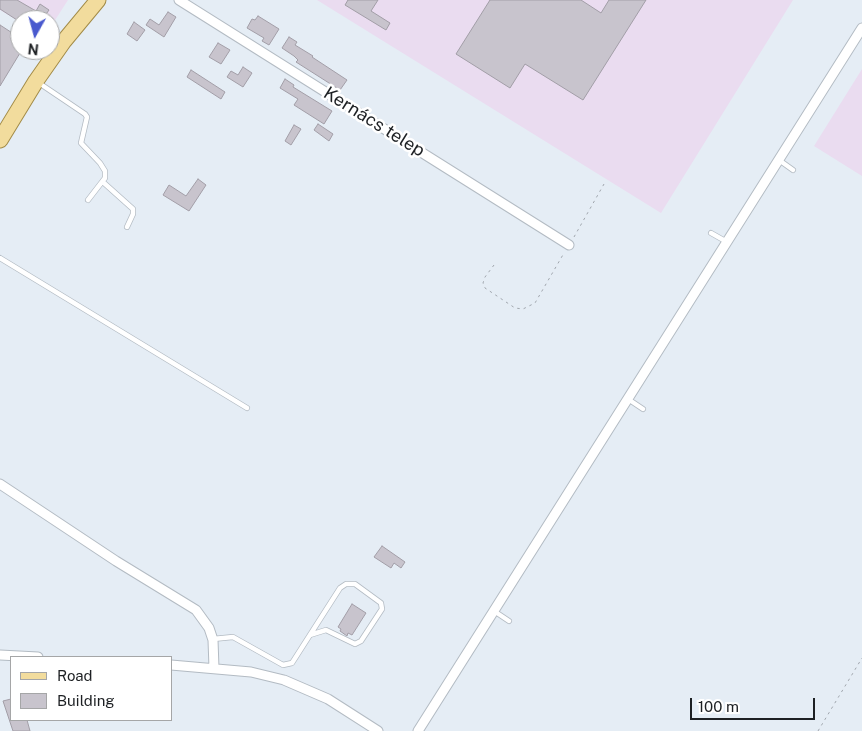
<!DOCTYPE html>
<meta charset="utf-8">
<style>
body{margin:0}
#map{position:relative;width:862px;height:731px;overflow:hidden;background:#e5edf5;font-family:"Public Sans",sans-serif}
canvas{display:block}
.legend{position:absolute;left:10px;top:656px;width:162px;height:65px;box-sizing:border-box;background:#fff;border:1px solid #a5a6a7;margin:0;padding:6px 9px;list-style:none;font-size:15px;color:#1d2023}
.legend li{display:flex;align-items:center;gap:10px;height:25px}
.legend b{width:25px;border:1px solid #a5a6a7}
.north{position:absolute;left:10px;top:10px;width:50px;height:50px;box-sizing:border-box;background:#fff;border:1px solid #a5a6a7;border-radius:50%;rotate:187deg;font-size:14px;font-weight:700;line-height:20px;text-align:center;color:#1d2023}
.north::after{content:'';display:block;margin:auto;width:18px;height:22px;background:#4959ce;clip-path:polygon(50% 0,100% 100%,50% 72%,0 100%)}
.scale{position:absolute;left:690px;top:698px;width:125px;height:22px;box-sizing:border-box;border:2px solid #1d2023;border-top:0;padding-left:6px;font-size:15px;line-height:18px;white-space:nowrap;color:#1d2023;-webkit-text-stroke:4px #fff;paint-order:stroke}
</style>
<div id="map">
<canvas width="862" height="731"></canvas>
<ul class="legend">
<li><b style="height:6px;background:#f2dc9d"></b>Road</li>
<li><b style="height:14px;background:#c8c4cd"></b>Building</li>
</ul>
<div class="north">N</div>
<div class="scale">100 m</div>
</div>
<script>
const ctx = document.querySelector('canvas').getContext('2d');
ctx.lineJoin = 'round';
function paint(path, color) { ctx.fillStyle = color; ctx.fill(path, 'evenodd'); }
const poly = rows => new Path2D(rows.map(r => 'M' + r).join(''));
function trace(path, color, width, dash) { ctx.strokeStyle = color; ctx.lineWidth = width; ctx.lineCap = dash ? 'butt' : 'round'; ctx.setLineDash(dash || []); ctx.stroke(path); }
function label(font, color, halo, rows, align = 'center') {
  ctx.font = font + ' "Public Sans",sans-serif'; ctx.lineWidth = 5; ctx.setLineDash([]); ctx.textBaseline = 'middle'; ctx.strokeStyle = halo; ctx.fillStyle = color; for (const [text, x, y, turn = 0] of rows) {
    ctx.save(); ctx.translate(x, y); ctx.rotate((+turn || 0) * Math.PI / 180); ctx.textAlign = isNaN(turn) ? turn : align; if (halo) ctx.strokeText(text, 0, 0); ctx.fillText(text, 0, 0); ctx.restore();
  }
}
const industrial = poly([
 [0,0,68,0,50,28,50,20,20,20,20,22,0,10],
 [317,0,793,0,661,213],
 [862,69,862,176,814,146]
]);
const building = poly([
 [0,0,17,0,36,11,40,4,49,10,42,20,17,20,0,9,0,0],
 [348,0,378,0,371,11,390,23,386,30,345,5,348,0],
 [490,0,581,0,601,13,609,0,646,0,583,100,525,64,510,88,456,54,490,0],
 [168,12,176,17,164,37,146,25,150,19,159,25,168,12],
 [258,16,279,29,269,45,262,41,264,38,247,28,252,19,255,20,258,16],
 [134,22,145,30,137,41,127,34,134,22],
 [0,25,20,38,20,53,0,86,0,25],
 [289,37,297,42,295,45,313,56,312,57,347,80,340,90,296,62,298,60,294,56,282,48,289,37],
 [218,43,230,50,221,64,209,57,218,43],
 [243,67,252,73,243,87,227,77,231,71,238,75,243,67],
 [191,70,225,92,221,99,187,77,191,70],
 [285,79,294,85,293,87,332,111,324,124,294,105,298,99,280,88,285,79],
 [318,124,333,134,329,141,314,130,318,124],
 [294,125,301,129,291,145,285,141,294,125],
 [198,179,206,185,189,211,163,195,169,185,186,196,198,179],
 [382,546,405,562,401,568,394,563,391,568,374,557,382,546],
 [352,604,366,613,352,635,348,633,347,636,340,631,341,629,338,627,352,604],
 [11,699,11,720,27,720,30,731,13,731,3,701,11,699]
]);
const path = poly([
 [574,237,604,184],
 [494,265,485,277,483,283,485,288,515,308,523,309,535,303,564,253],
 [818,731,862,658]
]);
const service = poly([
 [39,83,85,114,87,117,81,143,100,163,105,171,105,178,88,200],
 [779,160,793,170],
 [104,183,133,209,133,214,127,227],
 [711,233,727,242],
 [0,258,247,408],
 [628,399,643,409],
 [494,611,509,621],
 [213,639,233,637,283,665,292,663,340,588,346,584,355,584,381,603,382,609,361,641,355,644,326,630,310,635]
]);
const minor = poly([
 [179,0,569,245],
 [0,484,116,561,196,610,209,628,213,640,214,668],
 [0,655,38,657],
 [171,665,251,672,284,680,328,699,378,731],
 [418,731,862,28]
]);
const primary = poly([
 [0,140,36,81,64,41,98,0]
]);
const streetNames = [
 ["Kernács telep",374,122,32]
];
paint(industrial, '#eadcf0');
paint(building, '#c8c4cd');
trace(building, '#a29ea7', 1);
trace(service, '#b3bbc3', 6);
trace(minor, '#b3bbc3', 11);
trace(primary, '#a28b47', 17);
trace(path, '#a0a6ad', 1, [2.5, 4]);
trace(service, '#fff', 4.5);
trace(minor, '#fff', 9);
trace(primary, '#f2dc9d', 15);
label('18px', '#1d2023', '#fff', streetNames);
</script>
